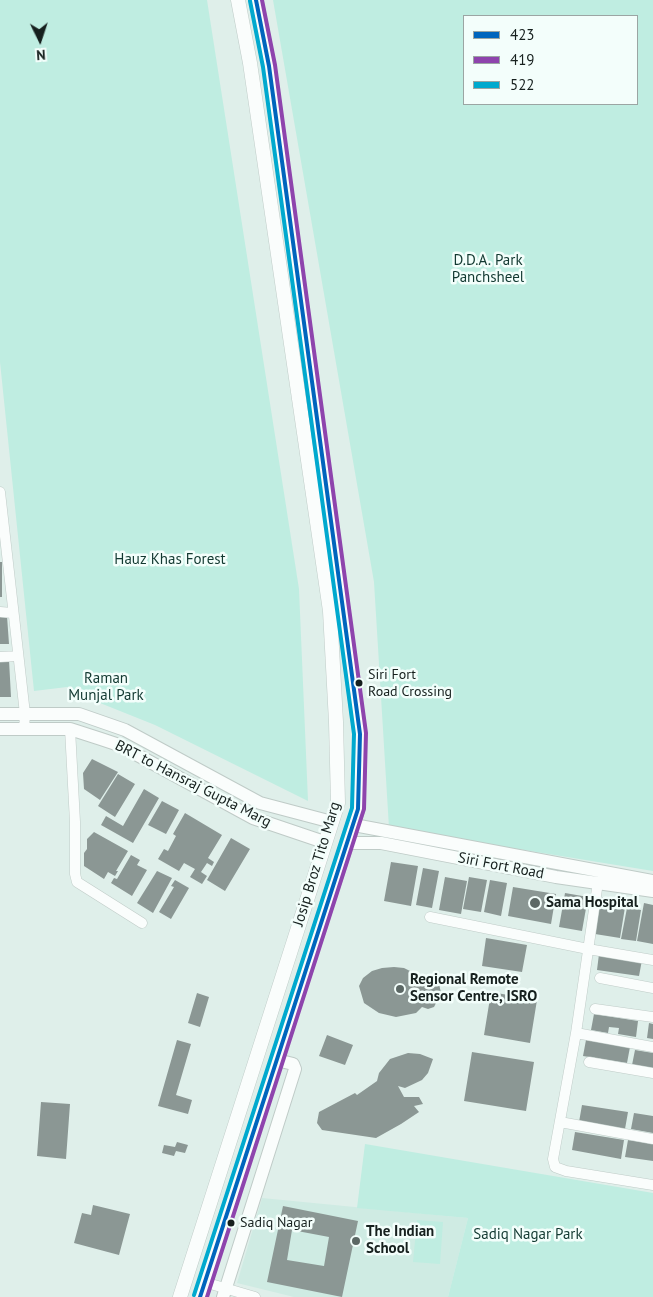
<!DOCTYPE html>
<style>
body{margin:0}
#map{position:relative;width:653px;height:1297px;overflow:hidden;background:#dfefea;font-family:"PT Sans",sans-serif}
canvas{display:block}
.legend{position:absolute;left:463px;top:15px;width:175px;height:90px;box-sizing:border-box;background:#f3fefb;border:1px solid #9ba5a3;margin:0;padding:6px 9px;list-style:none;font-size:15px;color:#16201e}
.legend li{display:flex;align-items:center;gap:10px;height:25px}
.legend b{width:25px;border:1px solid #9ba5a3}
.north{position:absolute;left:15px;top:15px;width:50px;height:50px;-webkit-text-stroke:4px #f3fefb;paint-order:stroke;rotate:176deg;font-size:14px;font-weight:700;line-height:20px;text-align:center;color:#16201e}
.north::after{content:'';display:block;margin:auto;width:18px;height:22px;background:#16201e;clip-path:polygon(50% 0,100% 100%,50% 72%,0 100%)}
</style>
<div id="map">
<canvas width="653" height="1297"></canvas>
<ul class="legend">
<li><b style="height:6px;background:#0065bd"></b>423</li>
<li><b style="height:6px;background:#8e44ad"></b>419</li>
<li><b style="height:6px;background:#00a9ce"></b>522</li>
</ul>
<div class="north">N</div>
</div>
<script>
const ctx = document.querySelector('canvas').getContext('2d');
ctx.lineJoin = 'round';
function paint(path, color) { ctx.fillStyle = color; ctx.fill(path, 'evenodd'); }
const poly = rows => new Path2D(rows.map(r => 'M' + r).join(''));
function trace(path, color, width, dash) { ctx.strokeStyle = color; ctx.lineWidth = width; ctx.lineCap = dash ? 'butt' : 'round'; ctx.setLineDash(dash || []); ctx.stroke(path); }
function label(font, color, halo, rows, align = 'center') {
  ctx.font = font + ' "PT Sans",sans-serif'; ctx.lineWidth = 5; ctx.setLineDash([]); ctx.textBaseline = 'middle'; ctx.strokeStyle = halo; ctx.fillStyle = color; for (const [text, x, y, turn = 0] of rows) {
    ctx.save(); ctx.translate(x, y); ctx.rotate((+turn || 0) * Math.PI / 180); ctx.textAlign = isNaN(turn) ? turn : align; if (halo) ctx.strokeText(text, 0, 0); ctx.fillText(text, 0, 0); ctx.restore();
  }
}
const built = poly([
 [262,1198,468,1218,448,1297,294,1297,237,1283]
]);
const green = poly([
 [0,0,207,0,299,589,308,801,155,725,75,693,68,692,67,687,34,691,0,362],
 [273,0,653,0,653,871,389,828,374,582],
 [464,16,637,16,637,104,464,104],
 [365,1144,653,1193,653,1297,448,1297,468,1218,357,1208],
 [417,1220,443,1222,440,1264,413,1262]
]);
const building = poly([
 [0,562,2,562,2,597,0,597],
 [7,616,9,644,0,644,0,617],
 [9,660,11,697,0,697,0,661],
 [92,759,118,772,100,800,84,789,83,773],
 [118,774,135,784,115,817,98,806],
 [144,789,159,798,133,843,101,825,106,816,123,826],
 [162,801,179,810,166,834,148,825],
 [185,813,222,835,208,858,214,862,212,866,207,863,201,872,207,876,202,884,190,877,195,869,184,863,179,871,158,859,164,849,168,851,176,836,173,834],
 [94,832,128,851,116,871,118,871,115,876,108,872,104,879,84,866,84,853,87,849,87,839],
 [231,838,250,849,225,891,207,880],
 [131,855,140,860,137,865,147,870,132,896,111,883,114,878,117,879],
 [391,862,418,866,411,906,384,901],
 [423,868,439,871,432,908,416,905],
 [157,871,172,878,153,913,137,903],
 [445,877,467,881,461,914,439,910],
 [469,877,487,880,481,912,463,909],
 [175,880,189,888,171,919,159,912,174,887,171,886],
 [490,880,507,883,501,916,484,912],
 [513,887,556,894,551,924,508,916],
 [565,893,588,897,582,931,559,927],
 [601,897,626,901,620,938,595,934],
 [644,903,653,905,653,944,637,941],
 [627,908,641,910,636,941,621,939],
 [486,938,527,945,522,972,482,966],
 [599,954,642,960,639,976,597,970],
 [394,967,404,968,420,976,433,976,438,979,441,993,434,1007,428,1009,422,1007,416,1013,396,1017,379,1013,364,1003,359,986,363,978,372,971,382,968],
 [491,992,537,1000,530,1043,484,1035],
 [197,993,209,997,200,1027,188,1023],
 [594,1014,638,1021,636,1037,618,1034,619,1028,609,1027,608,1033,591,1030],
 [649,1023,653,1024,653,1039,647,1038],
 [327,1035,353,1045,345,1065,319,1056],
 [177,1040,191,1044,176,1095,192,1100,188,1114,158,1106],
 [586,1040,630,1047,627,1063,583,1056],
 [635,1050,653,1053,653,1069,632,1065],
 [472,1052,534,1062,526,1111,464,1101],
 [408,1053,420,1054,433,1059,428,1073,422,1080,405,1088,398,1086,404,1097,419,1097,423,1104,414,1106,419,1112,401,1124,376,1138,322,1130,317,1123,319,1112,355,1093,357,1095,377,1081,379,1073,390,1059],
 [41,1102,70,1104,66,1159,37,1156],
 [582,1105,628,1112,625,1129,579,1122],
 [634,1113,653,1116,653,1133,631,1129],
 [575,1132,624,1140,621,1159,572,1150],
 [628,1140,653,1144,653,1161,625,1157],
 [177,1142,188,1145,185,1153,176,1151,174,1156,162,1153,164,1145,175,1147],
 [93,1205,130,1214,119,1255,74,1243,82,1213,91,1215],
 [283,1206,358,1221,342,1297,267,1282],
 [292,1230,329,1237,324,1266,287,1260]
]);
const minor = poly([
 [0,492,25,714,24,730],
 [0,612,13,613],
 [0,657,18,656],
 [70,729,75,822,75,874,77,882,142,923],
 [598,882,576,1033,553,1159,555,1167,566,1171,653,1185],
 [430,917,588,949,653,960],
 [600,978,653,988],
 [595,1009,653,1017],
 [576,1033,653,1047],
 [589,1062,653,1073],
 [560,1122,653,1139],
 [204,1282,255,1297]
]);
const tertiary = poly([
 [0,714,79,714,125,730,260,803,332,822],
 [0,729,70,729,101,739,119,745,253,818,324,842],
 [354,825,653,881],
 [348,843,381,843,556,877,653,891],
 [223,1297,295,1069,293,1064,277,1060]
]);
const secondary = poly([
 [180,1297,338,803,336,722,330,611,250,63,238,0],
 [200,1297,358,809,360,734,269,66,256,0]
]);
const bus1 = poly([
 [200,1297,358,809,360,734,269,66,256,0]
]);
const bus2 = poly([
 [207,1297,364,809,366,733,275,65,262,0]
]);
const bus3 = poly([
 [194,1295,352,808,354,734,263,67,250,1]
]);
const markers = [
 [359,683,4.5,"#16201e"],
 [535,903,6,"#5c6865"],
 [400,989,5,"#5c6865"],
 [231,1223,4.5,"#16201e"],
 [356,1241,5,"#5c6865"]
];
const busNames = [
 ["Siri Fort",368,675],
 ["Road Crossing",368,692],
 ["Sadiq Nagar",240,1223]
];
const parkNames = [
 ["D.D.A. Park",488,261],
 ["Panchsheel",488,278],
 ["Hauz Khas Forest",170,560],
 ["Raman",106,679],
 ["Munjal Park",106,696],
 ["Sadiq Nagar Park",528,1235]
];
const streetNames = [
 ["BRT to Hansraj Gupta Marg",193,784,27],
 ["Josip Broz Tito Marg",317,864,-73],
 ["Siri Fort Road",501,866,11]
];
const poiNames = [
 ["Sama Hospital",546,903],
 ["Regional Remote",410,980],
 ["Sensor Centre, ISRO",410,997],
 ["The Indian",366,1232],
 ["School",366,1249]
];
paint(built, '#cfebe3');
paint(green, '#bfede1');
paint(building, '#8b9794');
trace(minor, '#bfcbc7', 11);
trace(tertiary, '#bfcbc7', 14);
trace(secondary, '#bfcbc7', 15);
trace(minor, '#fafdfc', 10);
trace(tertiary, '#fafdfc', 12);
trace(secondary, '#fafdfc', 14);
trace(bus1, '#0065bd', 4);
trace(bus2, '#8e44ad', 4);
trace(bus3, '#00a9ce', 4);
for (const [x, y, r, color] of markers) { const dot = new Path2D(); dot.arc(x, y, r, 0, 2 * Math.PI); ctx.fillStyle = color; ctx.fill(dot); trace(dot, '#f3fefb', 2); }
label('14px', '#16201e', '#f3fefb', busNames, 'left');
label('15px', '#123931', '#f3fefb', parkNames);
label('15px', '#16201e', '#f3fefb', streetNames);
label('bold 15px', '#16201e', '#f3fefb', poiNames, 'left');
</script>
